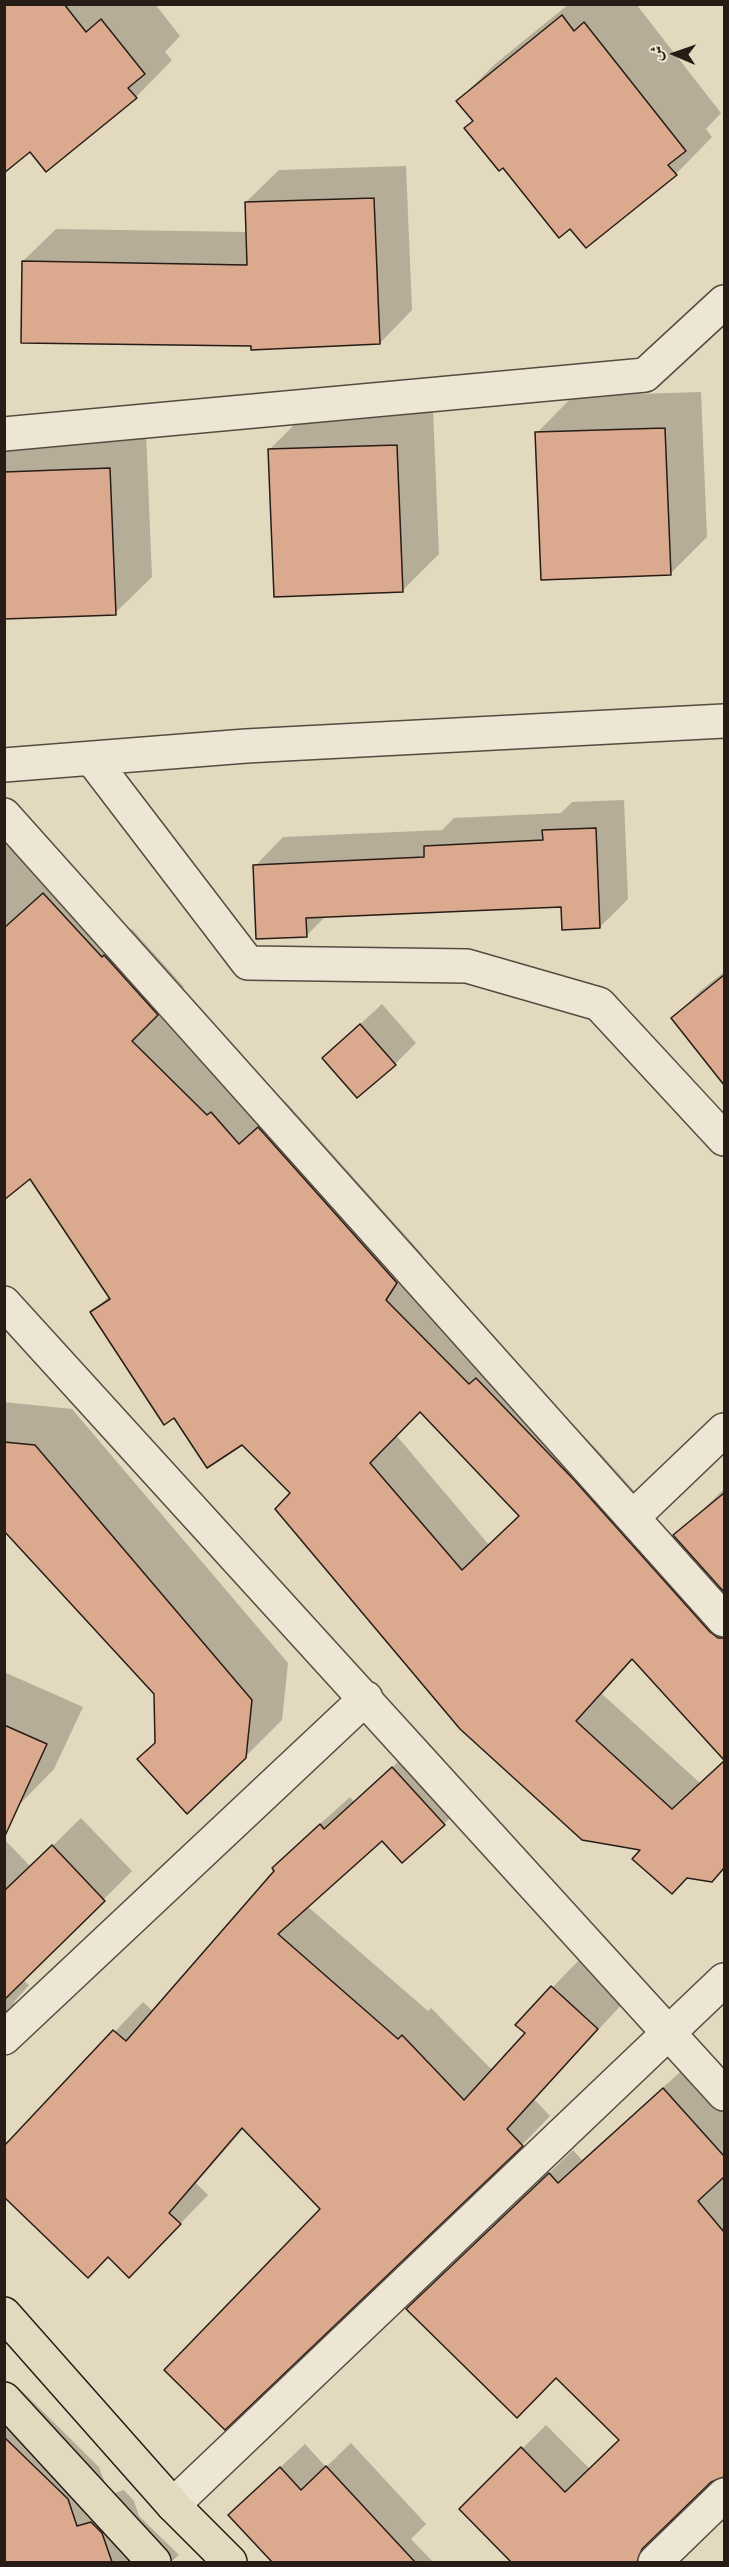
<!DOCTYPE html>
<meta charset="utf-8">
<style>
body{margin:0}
#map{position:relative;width:729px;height:2567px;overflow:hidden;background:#e3d9bf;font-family:"IM FELL DW Pica",Amiri,serif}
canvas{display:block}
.frame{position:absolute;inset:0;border:6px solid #271c16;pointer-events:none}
.north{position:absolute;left:645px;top:24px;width:60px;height:60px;-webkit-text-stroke:4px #ede6d5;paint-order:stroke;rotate:272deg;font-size:16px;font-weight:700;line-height:24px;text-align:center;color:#271c16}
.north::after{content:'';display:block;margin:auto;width:21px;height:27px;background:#271c16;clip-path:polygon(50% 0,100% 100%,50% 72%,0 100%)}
</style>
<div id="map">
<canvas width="729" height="2567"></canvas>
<div class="frame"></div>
<div class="north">ش</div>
</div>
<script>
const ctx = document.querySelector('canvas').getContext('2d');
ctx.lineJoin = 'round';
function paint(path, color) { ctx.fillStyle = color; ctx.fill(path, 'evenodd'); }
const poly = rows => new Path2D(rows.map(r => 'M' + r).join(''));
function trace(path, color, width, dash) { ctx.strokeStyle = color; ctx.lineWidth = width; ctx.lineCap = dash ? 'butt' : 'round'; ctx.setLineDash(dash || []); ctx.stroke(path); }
const shadow = poly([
 [4,4,155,4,180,36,165,52,172,60,136,97,30,150],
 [569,4,636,4,721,113,706,129,712,137,676,174,586,246,458,101,495,64],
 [406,166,412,310,380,343,252,345,23,261,56,229,248,232,246,202,279,170],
 [701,392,707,537,670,574,537,433,573,396],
 [433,409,439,554,403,590,269,450,306,413],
 [146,432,152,577,115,613,4,618,4,450,19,436],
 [624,800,628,899,600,927,562,905,326,916,307,935,255,866,283,837,442,830,454,818,561,813,572,802],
 [11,842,129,931,132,929,184,987,158,1014,266,1118,285,1101,423,1255,412,1273,503,1352,602,1455,645,1503,636,1511,724,1608,724,1758,634,1658,602,1694,700,1783,724,1760,724,1867,711,1880,643,1849,242,1443,174,1416,92,1313,109,1296,31,1176,4,1186,4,848],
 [420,1410,521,1515,489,1545,396,1435],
 [724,972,724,1083,673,1018,700,991],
 [382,1004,416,1043,395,1064,324,1058],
 [4,1402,72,1409,288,1663,282,1720,245,1757,156,1742,155,1694,4,1531],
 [724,1489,724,1567,684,1528],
 [4,1672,83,1707,54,1769,18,1806,4,1800],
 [422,1740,472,1795,444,1824,382,1839,307,1906,428,2011,431,2008,493,2071,528,2033,517,2024,581,1958,626,2000,534,2099,550,2116,522,2145,322,2209,244,2128,196,2183,208,2195,158,2247,4,2148,143,2002,154,2012,276,1871,274,1868,302,1840,350,1797,354,1802],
 [81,1818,132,1871,23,1980,29,1985,14,2002,13,2013,4,2033,4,1839,31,1867],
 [688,2065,724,2105,724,2475,711,2480,665,2524,660,2532,661,2543,648,2562,513,2562,462,2509,546,2425,590,2469,621,2439,557,2376,432,2285,573,2150,582,2160],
 [20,2389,99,2467,109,2495,124,2490,134,2501,139,2516,179,2555,171,2562,4,2562,4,2404],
 [351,2443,426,2524,411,2539,433,2562,274,2562,230,2515,305,2444,326,2467]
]);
const building = poly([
 [4,4,64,4,86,32,101,19,145,74,128,88,137,98,46,172,30,152,4,173,4,4],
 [562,15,574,31,584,22,686,151,668,165,677,175,586,248,570,229,559,238,503,168,499,171,464,128,473,121,456,101,562,15],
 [374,198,380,344,251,350,251,346,21,343,22,261,247,265,245,202,374,198],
 [665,428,671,575,541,580,535,432,665,428],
 [397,445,403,592,274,597,268,449,397,445],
 [110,468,116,615,4,619,4,472,110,468],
 [596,828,600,928,562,930,561,907,306,918,307,937,256,939,253,865,424,857,424,846,543,840,542,830,596,828],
 [43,893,102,957,104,955,158,1015,132,1041,207,1115,211,1112,239,1144,258,1127,397,1283,386,1300,469,1384,476,1378,575,1481,710,1632,718,1638,724,1638,724,1760,632,1659,576,1721,672,1809,724,1761,724,1868,712,1882,687,1878,672,1894,632,1859,640,1850,582,1840,460,1729,275,1509,290,1493,242,1445,207,1468,174,1418,164,1425,90,1312,110,1299,30,1179,4,1200,4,928,43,893],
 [420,1412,519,1516,462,1570,370,1463,420,1412],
 [724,975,724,1085,671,1018,724,975],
 [360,1024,396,1065,357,1098,322,1058,360,1024],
 [4,1442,35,1445,252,1700,246,1758,187,1814,137,1759,155,1743,154,1694,4,1531,4,1442],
 [724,1493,724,1592,673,1535,724,1493],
 [4,1725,47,1744,4,1838,4,1725],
 [392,1767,445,1825,402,1863,382,1841,278,1934,398,2039,402,2035,464,2100,525,2033,515,2025,551,1986,598,2029,507,2129,523,2146,225,2430,164,2370,320,2209,242,2128,169,2213,181,2224,129,2278,108,2257,88,2278,4,2197,4,2146,113,2030,126,2041,274,1871,272,1868,320,1824,324,1829,392,1767],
 [52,1845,105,1901,4,2000,4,1891,52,1845],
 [663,2088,724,2156,724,2177,698,2201,724,2232,724,2477,711,2482,642,2549,637,2562,511,2562,459,2509,521,2447,565,2492,619,2440,556,2378,517,2418,406,2309,549,2173,558,2183,663,2088],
 [4,2437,68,2499,77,2526,91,2522,102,2533,112,2562,4,2562,4,2437],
 [326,2466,415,2562,272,2562,228,2515,280,2467,301,2490,326,2466]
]);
const street = poly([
 [4,434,645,375,724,302],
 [92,759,248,963,467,966,599,1004,724,1139],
 [4,765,246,746,724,721],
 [4,815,724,1620],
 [4,1303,724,2094],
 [633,1517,724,1430],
 [4,2038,366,1698],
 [173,2505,724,1980],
 [655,2562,724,2495]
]);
const primary = poly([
 [4,2314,173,2505,230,2562],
 [4,2399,154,2562]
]);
paint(shadow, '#0003');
paint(building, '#dbaa8e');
trace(building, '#271c16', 1.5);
trace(street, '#564b40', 36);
trace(primary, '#271c16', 36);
trace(street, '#ede6d5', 33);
trace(primary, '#e3d9bf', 33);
</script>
